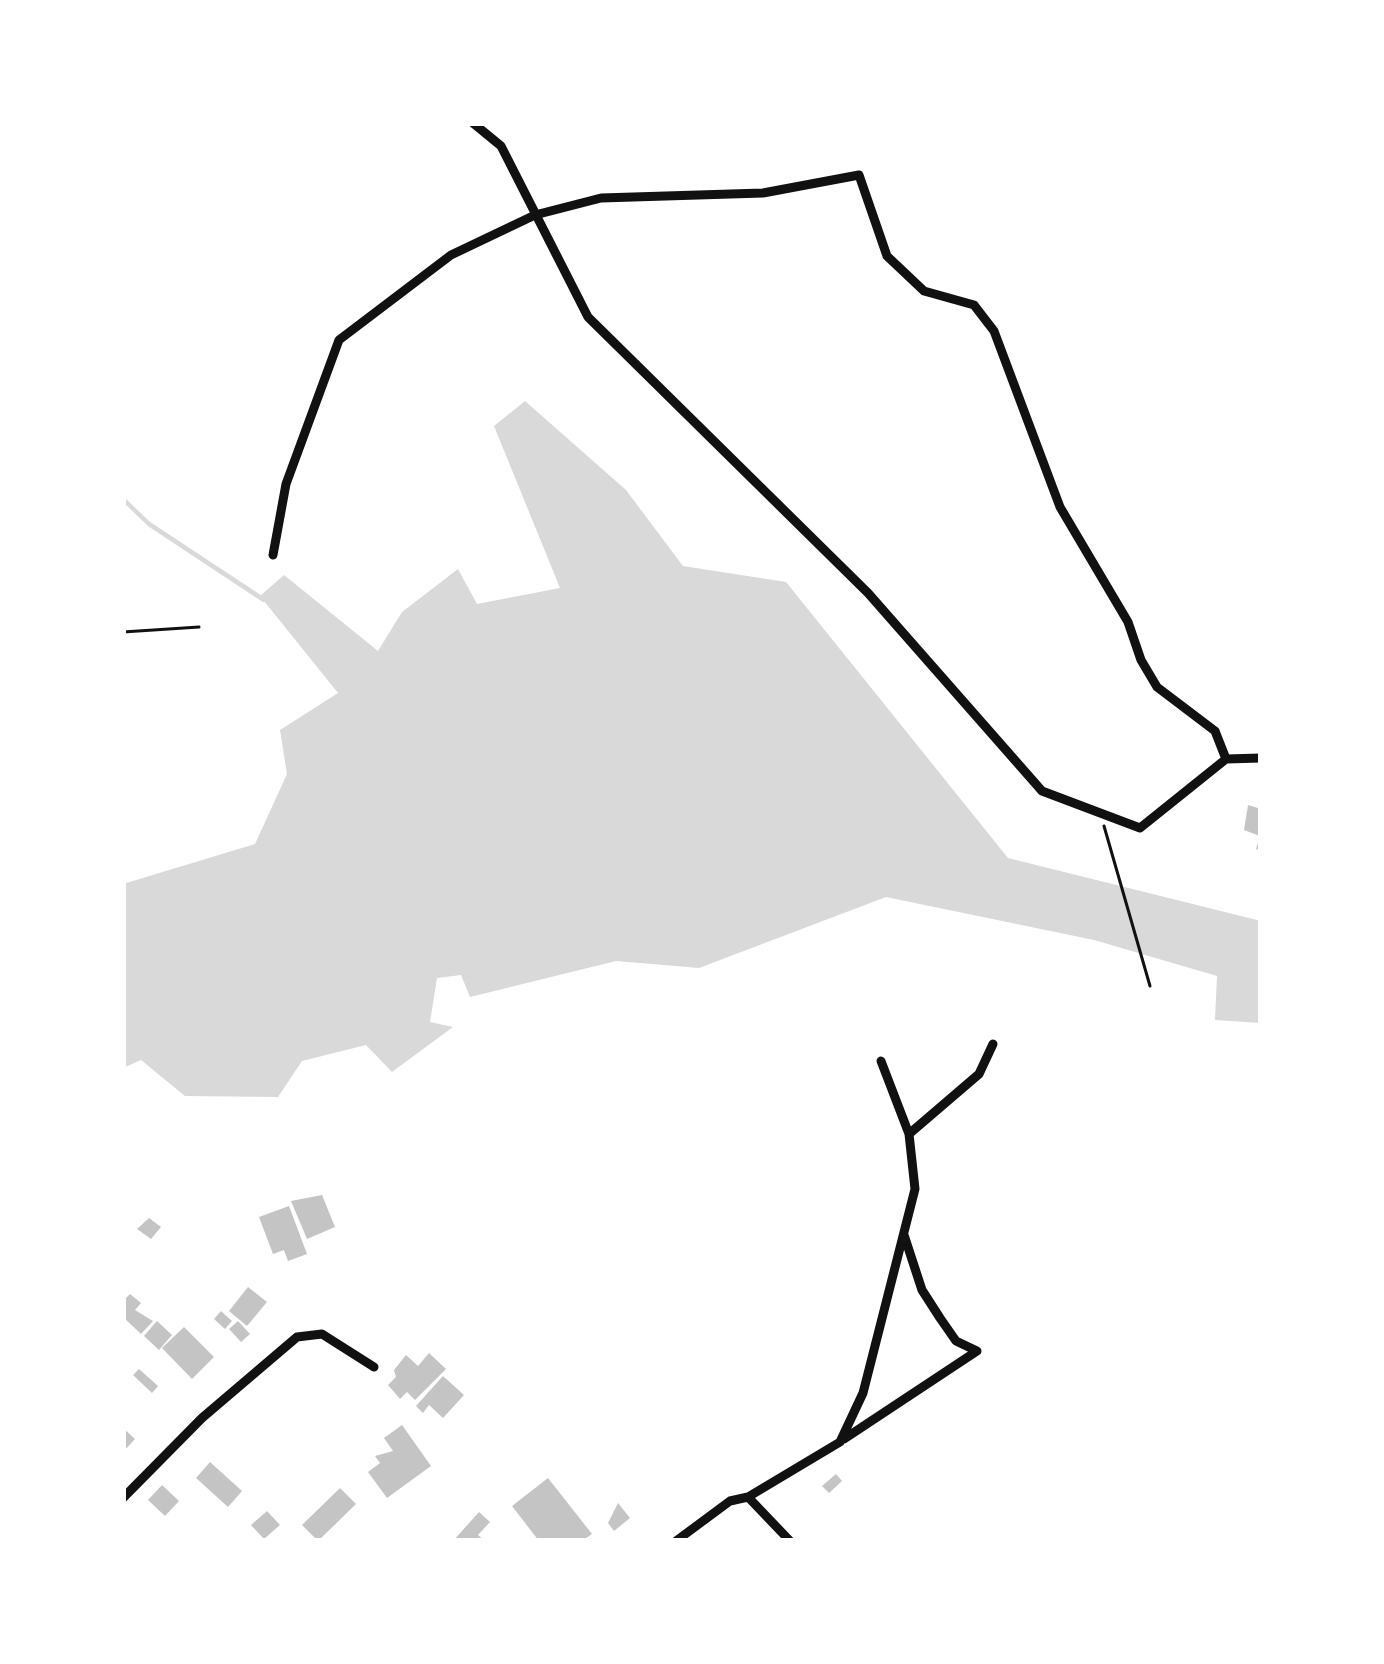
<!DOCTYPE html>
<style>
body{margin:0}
#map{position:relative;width:1384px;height:1664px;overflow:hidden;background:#fff;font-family:"Space Grotesk",sans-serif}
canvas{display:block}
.frame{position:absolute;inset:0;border:126px solid #fff;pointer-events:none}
</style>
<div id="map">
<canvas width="1384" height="1664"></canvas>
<div class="frame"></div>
</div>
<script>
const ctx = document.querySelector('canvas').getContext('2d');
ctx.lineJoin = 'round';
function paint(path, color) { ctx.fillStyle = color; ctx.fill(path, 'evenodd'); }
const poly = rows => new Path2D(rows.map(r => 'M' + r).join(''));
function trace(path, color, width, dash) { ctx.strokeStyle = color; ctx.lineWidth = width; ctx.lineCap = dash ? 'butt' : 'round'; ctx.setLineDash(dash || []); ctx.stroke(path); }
const water = poly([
 [525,401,626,490,683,566,786,582,1008,858,1261,921,1261,1023,1215,1020,1217,976,1094,940,886,897,699,968,616,961,470,997,461,975,437,978,430,1022,453,1027,392,1072,366,1045,302,1061,278,1097,185,1096,141,1060,123,1068,123,884,255,844,287,774,280,730,338,693,260,596,284,575,378,651,402,612,458,569,477,604,560,588,494,426]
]);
const stream = poly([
 [123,499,149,524,264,600]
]);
const building = poly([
 [1248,805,1261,809,1261,851,1256,849,1260,836,1244,830],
 [322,1195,335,1227,307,1239,291,1201],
 [289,1206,307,1254,288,1261,284,1250,273,1254,259,1217],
 [149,1218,161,1227,151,1239,137,1229],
 [248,1287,267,1302,247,1326,229,1311],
 [130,1294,141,1303,135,1310,153,1321,141,1334,123,1317,123,1301],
 [221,1311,232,1321,225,1329,214,1319],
 [157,1321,172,1335,159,1350,144,1336],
 [238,1321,250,1334,241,1342,229,1329],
 [184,1327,214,1357,192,1379,162,1348],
 [429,1353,446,1369,415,1400,407,1392,400,1399,388,1385,396,1377,394,1370,406,1355,418,1366],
 [139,1369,158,1386,152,1393,133,1375],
 [443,1376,464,1395,443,1418,429,1405,423,1413,416,1406],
 [402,1425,431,1466,387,1498,368,1472,380,1463,375,1456,393,1451,384,1438],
 [123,1428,135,1439,123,1452],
 [210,1462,242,1491,228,1507,196,1478],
 [836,1474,842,1481,829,1493,822,1486],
 [548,1478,592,1534,582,1541,539,1541,512,1506],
 [162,1485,179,1501,165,1516,148,1500],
 [340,1488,356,1504,318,1541,302,1525],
 [618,1503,630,1518,614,1531,608,1523],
 [267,1511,280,1525,264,1539,251,1525],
 [479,1512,490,1522,478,1535,485,1541,453,1541]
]);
const path = poly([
 [123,632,199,627],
 [1104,826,1150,986]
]);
const minor = poly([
 [473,123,501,146,588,317,868,593,1042,791,1140,828,1226,759,1261,758],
 [273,555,286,484,339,340,451,255,535,215,601,198,763,193,859,175,887,256,924,291,974,305,994,331,1060,507,1128,622,1141,660,1157,687,1215,731,1226,759],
 [909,1134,979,1074,993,1044],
 [844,1439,977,1351,956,1341,940,1318,922,1290,904,1235],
 [748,1497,840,1442,863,1393,915,1189,909,1134,881,1061],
 [123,1498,202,1418,297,1337,322,1334,374,1367],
 [676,1541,730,1501,748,1497,790,1541]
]);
paint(water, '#d9d9d9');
trace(stream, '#d9d9d9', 4.5);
paint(building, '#c4c4c4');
trace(path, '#111', 3);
trace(minor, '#111', 9);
</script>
